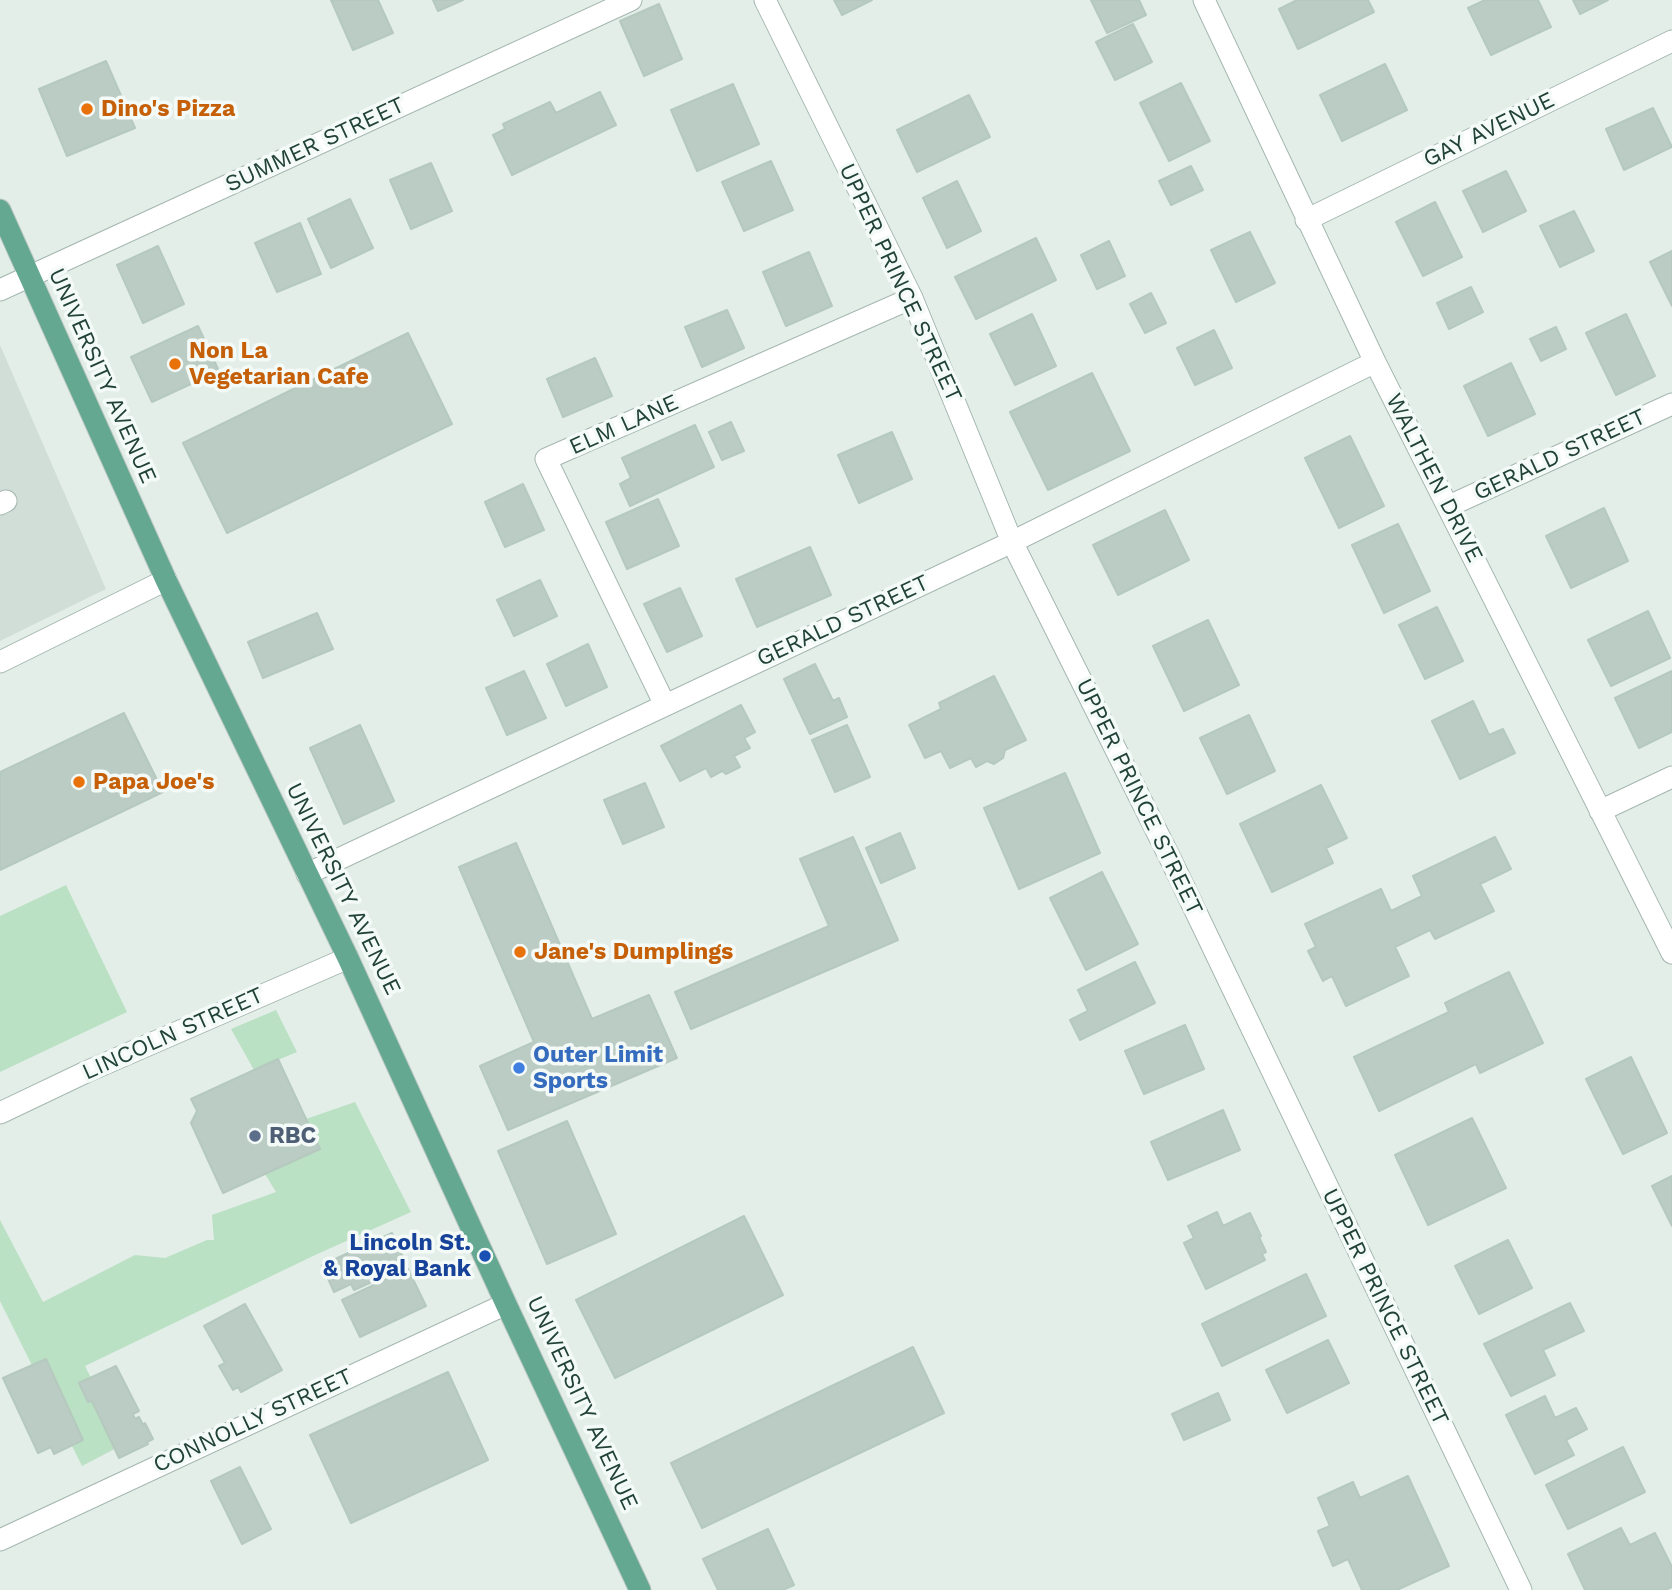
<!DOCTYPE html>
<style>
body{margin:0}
canvas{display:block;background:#e3eee9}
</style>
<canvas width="1672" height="1590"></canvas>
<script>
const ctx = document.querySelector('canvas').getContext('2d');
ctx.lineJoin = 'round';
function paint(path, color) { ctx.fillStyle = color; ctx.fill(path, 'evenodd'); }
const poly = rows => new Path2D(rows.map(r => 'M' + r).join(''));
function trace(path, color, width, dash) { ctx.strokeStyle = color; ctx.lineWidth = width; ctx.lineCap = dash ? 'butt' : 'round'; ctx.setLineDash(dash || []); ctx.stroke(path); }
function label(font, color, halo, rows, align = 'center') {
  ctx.font = font + ' "Work Sans",sans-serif'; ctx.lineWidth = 7; ctx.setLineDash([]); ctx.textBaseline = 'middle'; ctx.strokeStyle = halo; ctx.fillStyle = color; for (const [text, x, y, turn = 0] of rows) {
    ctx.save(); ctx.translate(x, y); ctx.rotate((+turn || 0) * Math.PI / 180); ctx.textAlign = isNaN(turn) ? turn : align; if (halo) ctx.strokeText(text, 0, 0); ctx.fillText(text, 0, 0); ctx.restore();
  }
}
const built = poly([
 [0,345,106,589,0,641]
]);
const green = poly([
 [66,885,127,1012,0,1072,0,916],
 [276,1010,297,1052,254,1070,231,1029],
 [355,1102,411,1212,313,1256,85,1366,124,1444,82,1466,0,1301,0,1220,43,1302,135,1255,165,1258,207,1240,214,1240,212,1215,276,1192,265,1174,320,1149,306,1119]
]);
const building = poly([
 [331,0,378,0,393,33,353,50,331,0],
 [433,0,463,0,438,11,433,0],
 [834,0,872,0,842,15,834,0],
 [1091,0,1139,0,1146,15,1107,33,1091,0],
 [1297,0,1368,0,1374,12,1298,49,1279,9,1297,0],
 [1485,0,1538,0,1551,27,1491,55,1468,8,1485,0],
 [1573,0,1608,0,1580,14,1573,0],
 [659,4,682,59,644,76,620,21,659,4],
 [1133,24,1152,62,1115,80,1096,42,1133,24],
 [106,61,135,128,67,156,39,89,106,61],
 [1385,64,1407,110,1342,141,1320,95,1385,64],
 [1181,83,1210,141,1169,161,1140,103,1181,83],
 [733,84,759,144,697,171,671,110,733,84],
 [600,92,616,125,512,175,493,135,505,129,503,124,550,102,556,113,600,92],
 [969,95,990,137,917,172,897,130,969,95],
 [1653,108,1672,147,1624,170,1606,129,1653,108],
 [771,161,793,210,744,231,722,182,771,161],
 [431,163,452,211,411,229,390,180,431,163],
 [1191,166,1203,190,1171,205,1159,181,1191,166],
 [1506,171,1526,211,1483,232,1463,191,1506,171],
 [957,181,981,231,947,248,923,198,957,181],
 [350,199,373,248,331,268,308,219,350,199],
 [1435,202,1462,257,1423,276,1396,222,1435,202],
 [1574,211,1594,251,1560,267,1540,226,1574,211],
 [300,223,321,274,277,292,255,243,300,223],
 [1250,232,1275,283,1236,302,1211,250,1250,232],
 [1036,238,1056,280,976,319,955,277,1036,238],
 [1109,241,1125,276,1097,289,1081,255,1109,241],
 [158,246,184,304,143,323,117,265,158,246],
 [1672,251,1672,306,1650,262,1672,251],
 [809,252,832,306,786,326,763,272,809,252],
 [1471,287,1483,312,1449,329,1437,303,1471,287],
 [1151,293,1166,323,1145,333,1130,304,1151,293],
 [727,310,744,348,702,367,685,327,727,310],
 [1032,314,1056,366,1015,385,990,334,1032,314],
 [1626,314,1655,376,1616,395,1586,333,1626,314],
 [198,326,219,371,152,402,131,357,198,326],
 [1556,327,1566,349,1541,361,1530,339,1556,327],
 [1214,330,1232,368,1195,385,1177,348,1214,330],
 [408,333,452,424,227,533,183,443,408,333],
 [595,358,612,396,563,417,547,379,595,358],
 [1511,363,1535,414,1488,436,1464,386,1511,363],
 [1092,373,1130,451,1048,490,1010,412,1092,373],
 [731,422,744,451,722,460,709,432,731,422],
 [695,425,714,467,630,506,620,484,631,478,622,458,695,425],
 [892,432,912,479,859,503,838,455,892,432],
 [1350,436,1384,506,1339,528,1305,458,1350,436],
 [523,484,544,530,505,547,485,502,523,484],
 [658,499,679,546,627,569,606,522,658,499],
 [1604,508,1628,561,1571,588,1546,536,1604,508],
 [1165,510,1189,560,1118,595,1093,545,1165,510],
 [1398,524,1430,591,1384,613,1352,545,1398,524],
 [810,547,831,595,757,627,736,579,810,547],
 [540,580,557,616,514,636,497,600,540,580],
 [680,588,702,636,667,652,644,604,680,588],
 [1437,607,1463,661,1425,679,1399,625,1437,607],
 [1648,611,1670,658,1611,686,1588,640,1648,611],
 [317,613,333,649,263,678,248,642,317,613],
 [1208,620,1239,685,1184,711,1153,646,1208,620],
 [588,644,607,687,566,706,547,664,588,644],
 [815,664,833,701,839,698,847,717,810,734,784,679,815,664],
 [524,671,546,718,507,735,486,688,524,671],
 [1672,671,1672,732,1639,748,1615,698,1672,671],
 [994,676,1026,740,1005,750,1003,758,994,764,987,761,976,767,971,758,950,768,941,751,925,758,909,725,941,709,939,703,994,676],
 [1473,701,1489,735,1503,729,1515,753,1460,779,1432,721,1473,701],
 [741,705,755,732,744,738,750,748,734,756,740,767,726,774,722,771,711,777,706,768,680,781,661,746,741,705],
 [124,713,163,792,0,870,0,772,124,713],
 [1249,715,1275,771,1227,794,1200,738,1249,715],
 [360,725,394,801,344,824,310,748,360,725],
 [847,725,870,777,835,792,812,740,847,725],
 [1065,773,1100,853,1019,889,984,808,1065,773],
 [645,783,664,827,623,844,604,800,645,783],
 [1321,785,1347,838,1326,848,1333,863,1272,892,1240,824,1321,785],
 [900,833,915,868,881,883,866,848,900,833],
 [853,837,898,940,691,1029,675,992,829,926,800,859,853,837],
 [1495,837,1511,869,1480,884,1494,911,1435,939,1430,930,1395,947,1409,976,1346,1006,1332,976,1323,981,1308,951,1316,947,1305,924,1381,889,1391,911,1422,896,1413,876,1495,837],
 [516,843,592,1019,649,995,677,1058,508,1130,480,1066,534,1042,459,867,516,843],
 [1102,872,1138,944,1086,970,1050,898,1102,872],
 [1135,962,1155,1003,1080,1040,1070,1020,1088,1011,1078,990,1135,962],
 [1509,972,1543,1043,1480,1073,1476,1064,1379,1111,1354,1057,1449,1012,1445,1003,1509,972],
 [1185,1025,1204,1069,1144,1094,1125,1051,1185,1025],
 [1631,1057,1667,1133,1623,1154,1586,1079,1631,1057],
 [278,1059,320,1149,223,1193,191,1123,197,1111,191,1099,278,1059],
 [1223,1110,1240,1150,1168,1180,1151,1142,1223,1110],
 [1472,1118,1506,1188,1428,1225,1395,1155,1472,1118],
 [567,1121,616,1234,547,1264,498,1151,567,1121],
 [1672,1176,1672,1226,1652,1186,1672,1176],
 [1217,1212,1223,1226,1250,1213,1261,1236,1259,1237,1266,1252,1262,1254,1265,1260,1206,1289,1184,1243,1194,1238,1188,1226,1217,1212],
 [744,1216,783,1295,615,1378,576,1300,744,1216],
 [392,1233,407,1266,354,1290,351,1284,334,1292,322,1265,392,1233],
 [1508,1240,1532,1288,1479,1314,1455,1266,1508,1240],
 [408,1269,426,1306,360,1337,342,1300,408,1269],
 [1306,1274,1326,1316,1222,1366,1202,1324,1306,1274],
 [1570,1303,1584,1331,1543,1350,1555,1375,1511,1396,1484,1344,1570,1303],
 [245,1304,282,1370,241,1392,238,1387,233,1390,219,1366,225,1363,204,1326,245,1304],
 [1328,1340,1349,1383,1287,1413,1266,1370,1328,1340],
 [913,1347,944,1413,702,1528,671,1463,913,1347],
 [46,1359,83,1440,54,1454,51,1447,38,1453,3,1378,46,1359],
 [116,1366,139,1411,133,1414,135,1419,139,1417,143,1425,145,1423,153,1439,147,1442,148,1444,119,1458,92,1401,88,1402,79,1383,116,1366],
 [448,1372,488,1460,351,1523,310,1435,448,1372],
 [1218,1393,1230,1420,1184,1440,1172,1414,1218,1393],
 [1545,1396,1555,1418,1576,1408,1587,1429,1566,1440,1574,1455,1535,1474,1506,1415,1545,1396],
 [1623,1447,1645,1492,1568,1529,1546,1485,1623,1447],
 [240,1467,271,1529,242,1544,211,1481,240,1467],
 [1408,1476,1449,1566,1397,1590,1362,1590,1348,1559,1333,1566,1318,1531,1330,1526,1318,1498,1353,1482,1360,1498,1408,1476],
 [1621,1528,1630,1545,1655,1533,1672,1567,1672,1587,1665,1590,1585,1590,1568,1554,1621,1528],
 [768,1529,794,1585,783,1590,718,1590,703,1559,768,1529]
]);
const lane = poly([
 [0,504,6,501]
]);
const street = poly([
 [765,0,912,298,1012,542,1171,860,1521,1590],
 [1204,0,1375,362,1672,953],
 [1306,220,1672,41],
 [0,290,631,0],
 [1449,506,1672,404],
 [0,662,166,580],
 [665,705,546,459,912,298],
 [1600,811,1672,777],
 [307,874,1012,542,1375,362],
 [0,1113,86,1072,348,958],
 [0,1540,506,1304]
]);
const primary = poly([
 [0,210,166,580,348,958,506,1304,640,1590]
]);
const markers = [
 [87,109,7,"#e8710a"],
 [175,364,7,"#e8710a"],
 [79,782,7,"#e8710a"],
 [520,952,7,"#e8710a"],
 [519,1068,7,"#3f7fe0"],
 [255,1136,7,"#5c6f8a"],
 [485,1256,7,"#1a4fb4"]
];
const foodNames = [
 ["Dino's Pizza",101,109],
 ["Non La",189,351],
 ["Vegetarian Cafe",189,377],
 ["Papa Joe's",93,782],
 ["Jane's Dumplings",534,952]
];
const streetNames = [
 ["GAY AVENUE",1489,130,-26],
 ["SUMMER STREET",315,145,-25],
 ["UPPER PRINCE STREET",900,283,65],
 ["UNIVERSITY AVENUE",102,376,66],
 ["ELM LANE",624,425,-24],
 ["GERALD STREET",1560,455,-25],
 ["WALTHEN DRIVE",1434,478,63],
 ["GERALD STREET",843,621,-25],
 ["UPPER PRINCE STREET",1139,797,64],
 ["UNIVERSITY AVENUE",343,889,64],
 ["LINCOLN STREET",173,1034,-24],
 ["UPPER PRINCE STREET",1385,1307,64],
 ["UNIVERSITY AVENUE",582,1403,65],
 ["CONNOLLY STREET",253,1421,-25]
];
const shopNames = [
 ["Outer Limit",533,1055],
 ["Sports",533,1081]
];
const serviceNames = [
 ["RBC",269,1136]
];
const transitNames = [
 ["Lincoln St.",471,1243],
 ["& Royal Bank",471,1269]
];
paint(built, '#d1ded8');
paint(green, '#bae1c3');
paint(building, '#bbccc4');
trace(building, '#b5c9bf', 2);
trace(lane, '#a5b7b0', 23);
trace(street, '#a5b7b0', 23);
trace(primary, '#c1cac7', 23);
trace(lane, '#fff', 21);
trace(street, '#fff', 21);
trace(primary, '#64a892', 21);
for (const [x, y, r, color] of markers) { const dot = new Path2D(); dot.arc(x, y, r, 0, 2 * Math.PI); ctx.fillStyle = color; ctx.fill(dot); trace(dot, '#f4faf7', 2.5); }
label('bold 23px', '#c56008', '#f4faf7', foodNames, 'left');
label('23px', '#214237', '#f4faf7', streetNames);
label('bold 23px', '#366cbe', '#f4faf7', shopNames, 'left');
label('bold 23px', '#4e5e75', '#f4faf7', serviceNames, 'left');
label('bold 23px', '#164399', '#f4faf7', transitNames, 'right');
</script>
